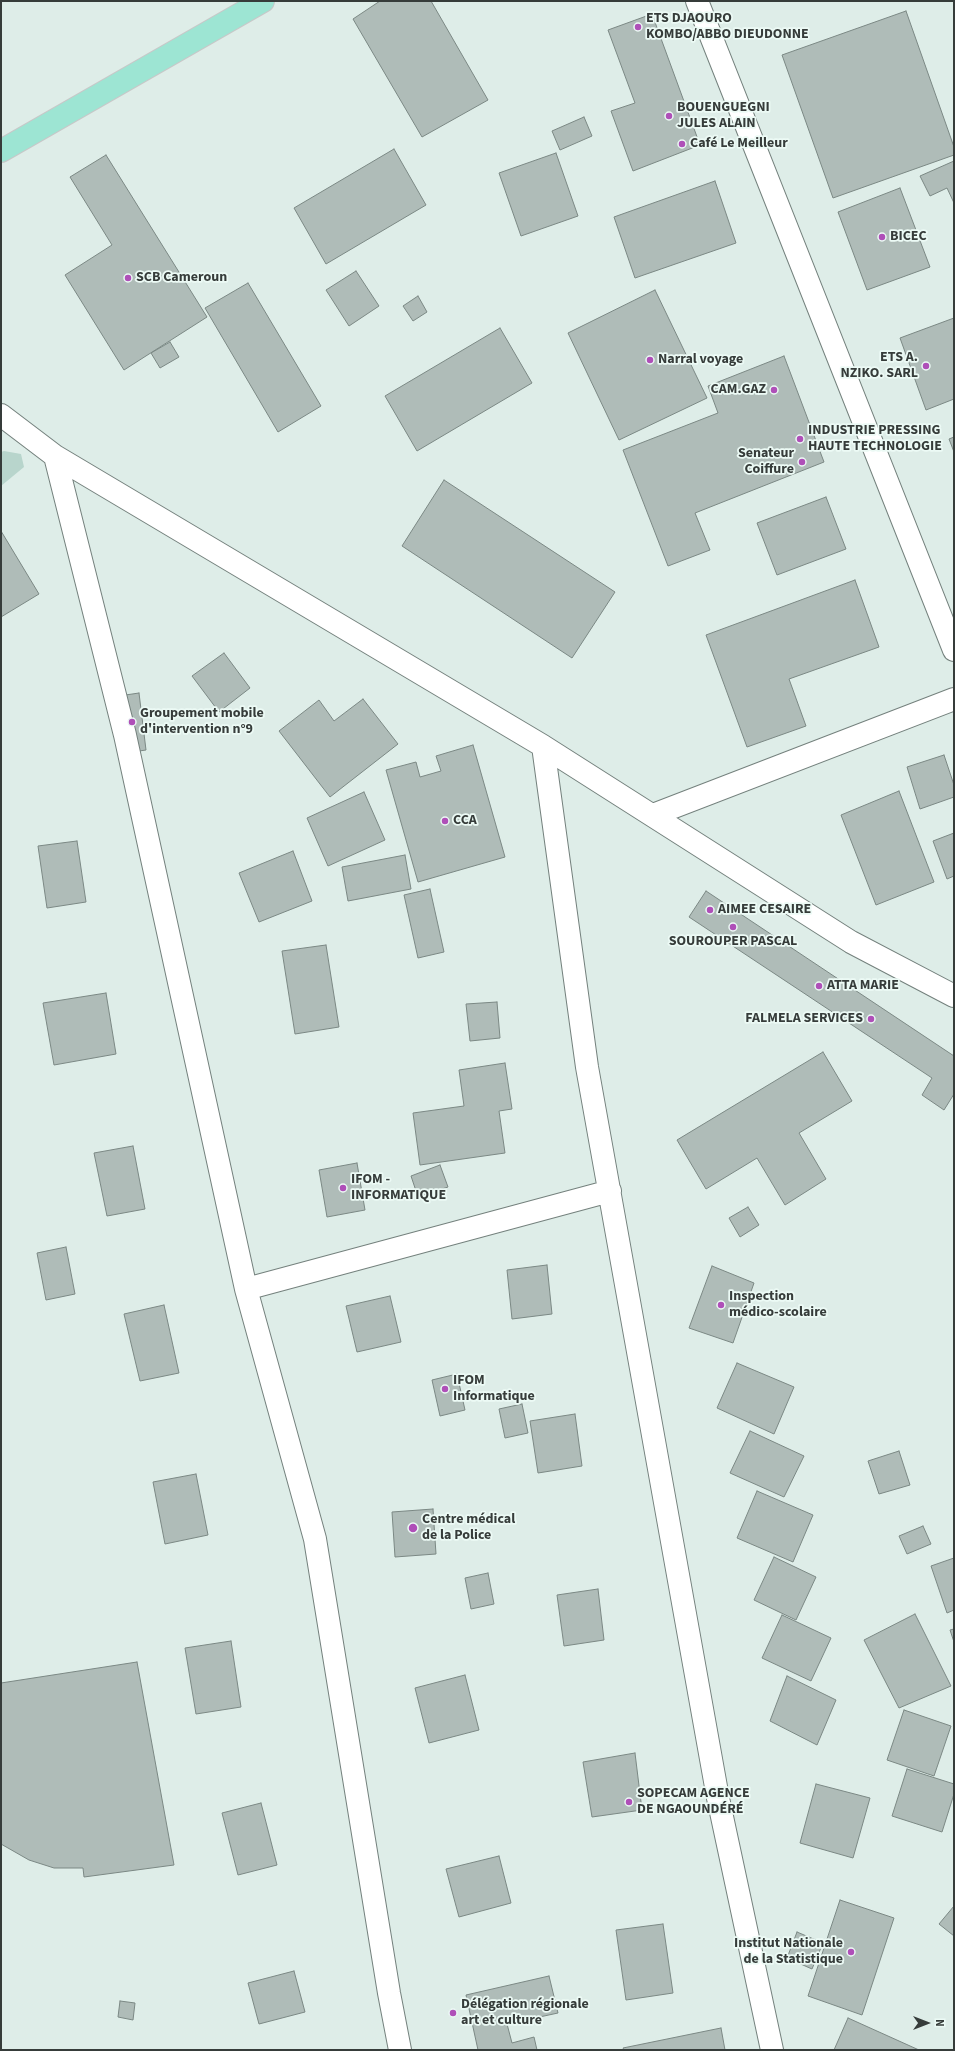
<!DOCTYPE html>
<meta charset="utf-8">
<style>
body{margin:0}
#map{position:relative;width:955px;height:2051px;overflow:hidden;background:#deede8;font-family:"Source Sans 3",sans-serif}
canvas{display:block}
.frame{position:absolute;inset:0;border:2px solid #363c3a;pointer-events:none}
.north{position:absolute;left:907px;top:2003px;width:40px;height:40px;-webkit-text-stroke:3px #ecfaf5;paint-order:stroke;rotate:90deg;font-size:11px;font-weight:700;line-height:16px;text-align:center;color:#363c3a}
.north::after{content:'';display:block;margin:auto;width:14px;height:18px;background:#363c3a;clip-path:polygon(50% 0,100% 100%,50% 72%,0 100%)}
</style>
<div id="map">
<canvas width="955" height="2051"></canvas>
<div class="frame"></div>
<div class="north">N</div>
</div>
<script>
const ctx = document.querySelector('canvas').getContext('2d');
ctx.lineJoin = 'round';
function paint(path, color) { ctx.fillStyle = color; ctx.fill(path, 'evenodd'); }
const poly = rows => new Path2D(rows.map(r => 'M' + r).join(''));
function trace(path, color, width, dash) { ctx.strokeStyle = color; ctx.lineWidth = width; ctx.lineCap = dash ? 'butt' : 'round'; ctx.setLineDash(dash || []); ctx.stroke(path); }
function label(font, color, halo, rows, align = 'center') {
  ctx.font = font + ' "Source Sans 3",sans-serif'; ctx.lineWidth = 3.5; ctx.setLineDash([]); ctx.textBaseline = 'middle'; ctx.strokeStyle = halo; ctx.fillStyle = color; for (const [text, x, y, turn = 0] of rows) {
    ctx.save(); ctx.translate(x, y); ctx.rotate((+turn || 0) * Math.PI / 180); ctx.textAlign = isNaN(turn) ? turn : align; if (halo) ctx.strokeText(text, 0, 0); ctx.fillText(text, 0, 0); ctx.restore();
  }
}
const green = poly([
 [4,451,21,454,24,467,1,486,1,452]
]);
const building = poly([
 [380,1,431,1,488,100,422,137,353,19,380,1],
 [906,11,954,147,954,155,833,198,782,55,906,11],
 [652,14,700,145,633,171,611,111,635,103,608,30,652,14],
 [584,117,592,136,560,150,552,131,584,117],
 [394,149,426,205,326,264,294,208,394,149],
 [556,153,578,216,521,236,499,173,556,153],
 [106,155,207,317,124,370,65,275,112,245,70,177,106,155],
 [954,161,954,203,947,188,930,196,920,176,954,161],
 [715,181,736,243,635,278,614,217,715,181],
 [900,188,930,267,867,290,838,212,900,188],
 [356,271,379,306,349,326,326,290,356,271],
 [248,283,321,406,278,432,205,308,248,283],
 [655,290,707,398,619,440,568,333,655,290],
 [418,296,427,312,413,321,403,306,418,296],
 [954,318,954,399,926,410,900,338,954,318],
 [500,328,532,383,417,451,385,396,500,328],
 [170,342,179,357,160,368,151,353,170,342],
 [784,356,824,462,695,513,710,550,668,566,623,450,718,413,708,386,784,356],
 [954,437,954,452,949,439,954,437],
 [444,480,615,592,572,658,402,546,444,480],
 [826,497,846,549,777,575,757,523,826,497],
 [1,531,39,594,1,617,1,531],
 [855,580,879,647,789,679,806,726,747,747,706,635,855,580],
 [224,653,250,688,219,712,192,676,224,653],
 [139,693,146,750,119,754,112,697,139,693],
 [363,699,398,744,330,797,279,731,319,700,334,721,363,699],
 [473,745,505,857,418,882,386,770,416,762,420,777,441,771,436,756,473,745],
 [944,755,954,785,954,797,920,809,907,767,944,755],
 [899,791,934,882,876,905,841,815,899,791],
 [364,792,385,840,328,866,307,818,364,792],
 [954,833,954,876,947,879,933,841,954,833],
 [77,841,86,902,47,908,38,846,77,841],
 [293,851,312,901,259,922,239,873,293,851],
 [405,855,411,889,348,901,342,867,405,855],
 [430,889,444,952,418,958,404,895,430,889],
 [706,891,954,1056,954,1094,944,1110,922,1095,932,1078,689,917,706,891],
 [326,945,339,1027,295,1034,282,951,326,945],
 [106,993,116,1054,54,1065,43,1003,106,993],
 [497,1002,500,1038,470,1041,466,1004,497,1002],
 [823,1052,852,1101,799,1133,826,1179,785,1205,757,1158,706,1189,677,1140,823,1052],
 [505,1063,512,1109,499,1111,505,1153,420,1165,413,1113,464,1106,459,1070,505,1063],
 [133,1146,145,1209,107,1216,94,1153,133,1146],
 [357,1163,365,1210,327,1217,319,1170,357,1163],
 [440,1165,448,1187,418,1197,411,1176,440,1165],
 [748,1207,759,1225,740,1237,729,1218,748,1207],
 [66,1247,75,1294,46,1300,37,1253,66,1247],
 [547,1265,552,1314,512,1319,507,1270,547,1265],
 [712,1266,754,1283,733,1343,689,1328,712,1266],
 [390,1296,401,1342,357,1352,346,1306,390,1296],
 [164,1305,179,1373,140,1381,124,1314,164,1305],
 [737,1363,794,1387,774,1434,717,1408,737,1363],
 [457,1374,465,1410,440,1416,432,1380,457,1374],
 [522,1404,528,1433,505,1438,499,1409,522,1404],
 [575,1414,582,1466,538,1473,530,1421,575,1414],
 [750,1431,804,1456,784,1497,730,1473,750,1431],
 [899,1451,910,1485,879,1494,868,1461,899,1451],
 [196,1474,208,1535,165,1544,153,1482,196,1474],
 [757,1491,813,1515,793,1562,737,1538,757,1491],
 [433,1509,436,1554,395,1557,392,1512,433,1509],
 [923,1526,931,1544,907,1554,899,1536,923,1526],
 [774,1557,816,1577,796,1620,754,1600,774,1557],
 [954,1558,954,1610,947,1613,931,1566,954,1558],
 [488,1573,494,1604,471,1609,465,1578,488,1573],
 [598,1589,604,1640,564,1646,557,1595,598,1589],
 [915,1614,951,1686,899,1708,864,1640,915,1614],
 [782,1615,831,1638,811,1681,762,1658,782,1615],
 [954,1629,954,1642,950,1630,954,1629],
 [231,1641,241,1707,196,1714,185,1648,231,1641],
 [137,1662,174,1865,84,1877,83,1868,54,1868,29,1860,1,1844,1,1683,137,1662],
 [465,1675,479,1730,429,1743,415,1688,465,1675],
 [787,1676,836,1700,817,1745,770,1721,787,1676],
 [904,1710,951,1726,934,1776,887,1760,904,1710],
 [635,1753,642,1810,592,1817,583,1762,635,1753],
 [907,1769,954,1784,954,1794,942,1832,892,1816,907,1769],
 [816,1784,870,1798,853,1858,800,1843,816,1784],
 [261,1803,277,1865,238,1875,222,1813,261,1803],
 [499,1856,511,1903,459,1917,446,1869,499,1856],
 [840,1900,894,1918,862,2015,808,1996,840,1900],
 [954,1906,954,1936,939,1924,954,1906],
 [663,1924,673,1993,626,2000,616,1930,663,1924],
 [797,1932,823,1943,812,1969,787,1958,797,1932],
 [294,1971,305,2012,259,2024,248,1983,294,1971],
 [549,1976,558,2013,507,2024,512,2043,534,2037,537,2050,478,2050,466,1995,549,1976],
 [120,2001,135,2003,133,2020,118,2017,120,2001],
 [848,2018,919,2050,834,2050,848,2018],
 [721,2028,725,2050,624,2050,623,2048,721,2028]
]);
const minor = poly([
 [697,1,954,650],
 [1,415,55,456,543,746,851,942,954,996],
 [55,456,125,735,246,1289,315,1539,389,1993,400,2050],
 [543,746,587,1067,718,1798,772,2050],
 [653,815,954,699],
 [246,1289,610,1191]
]);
const primary = poly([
 [1,151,263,1]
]);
const markers = [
 [638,27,4,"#af4fb8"],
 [669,116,4,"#af4fb8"],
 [682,144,4,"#af4fb8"],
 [882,237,4,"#af4fb8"],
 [128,278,4,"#af4fb8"],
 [650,360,4,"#af4fb8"],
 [926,366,4,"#af4fb8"],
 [774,390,4,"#af4fb8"],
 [800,439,4,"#af4fb8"],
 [802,462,4,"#af4fb8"],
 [132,722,4,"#af4fb8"],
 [445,821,4,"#af4fb8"],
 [710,910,4,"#af4fb8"],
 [733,927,4,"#af4fb8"],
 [819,986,4,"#af4fb8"],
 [871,1019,4,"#af4fb8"],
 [343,1188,4,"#af4fb8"],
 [721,1305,4,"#af4fb8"],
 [445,1389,4,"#af4fb8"],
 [413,1528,5,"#af4fb8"],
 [629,1802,4,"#af4fb8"],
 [851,1952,4,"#af4fb8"],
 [453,2013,4,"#af4fb8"]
];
const poiNames = [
 ["ETS DJAOURO",646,19],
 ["KOMBO/ABBO DIEUDONNE",646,35],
 ["BOUENGUEGNI",677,108],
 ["JULES ALAIN",677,124],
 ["Café Le Meilleur",690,144],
 ["BICEC",890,237],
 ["SCB Cameroun",136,278],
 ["ETS A.",918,358,"right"],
 ["NZIKO. SARL",918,374,"right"],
 ["Narral voyage",658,360],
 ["CAM.GAZ",766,390,"right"],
 ["INDUSTRIE PRESSING",808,431],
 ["HAUTE TECHNOLOGIE",808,447],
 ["Senateur",794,454,"right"],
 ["Coiffure",794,470,"right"],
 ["Groupement mobile",140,714],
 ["d'intervention n°9",140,730],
 ["CCA",453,821],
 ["AIMEE CESAIRE",718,910],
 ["SOUROUPER PASCAL",733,942,"center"],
 ["ATTA MARIE",827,986],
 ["FALMELA SERVICES",863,1019,"right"],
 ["IFOM -",351,1180],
 ["INFORMATIQUE",351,1196],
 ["Inspection",729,1297],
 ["médico-scolaire",729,1313],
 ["IFOM",453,1381],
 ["Informatique",453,1397],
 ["Centre médical",422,1520],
 ["de la Police",422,1536],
 ["SOPECAM AGENCE",637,1794],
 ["DE NGAOUNDÉRÉ",637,1810],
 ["Institut Nationale",843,1944,"right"],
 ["de la Statistique",843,1960,"right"],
 ["Délégation régionale",461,2005],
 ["art et culture",461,2021]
];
paint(green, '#b8d5cc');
paint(building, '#afbcb8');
trace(building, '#7b8884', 1);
trace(minor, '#74817d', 24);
trace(primary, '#c7c8c8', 24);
trace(minor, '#fff', 22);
trace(primary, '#9de5d3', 22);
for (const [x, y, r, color] of markers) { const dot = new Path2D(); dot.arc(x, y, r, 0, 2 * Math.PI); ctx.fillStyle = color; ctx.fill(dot); trace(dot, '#ecfaf5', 1.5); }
label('bold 14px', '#363c3a', '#ecfaf5', poiNames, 'left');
</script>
